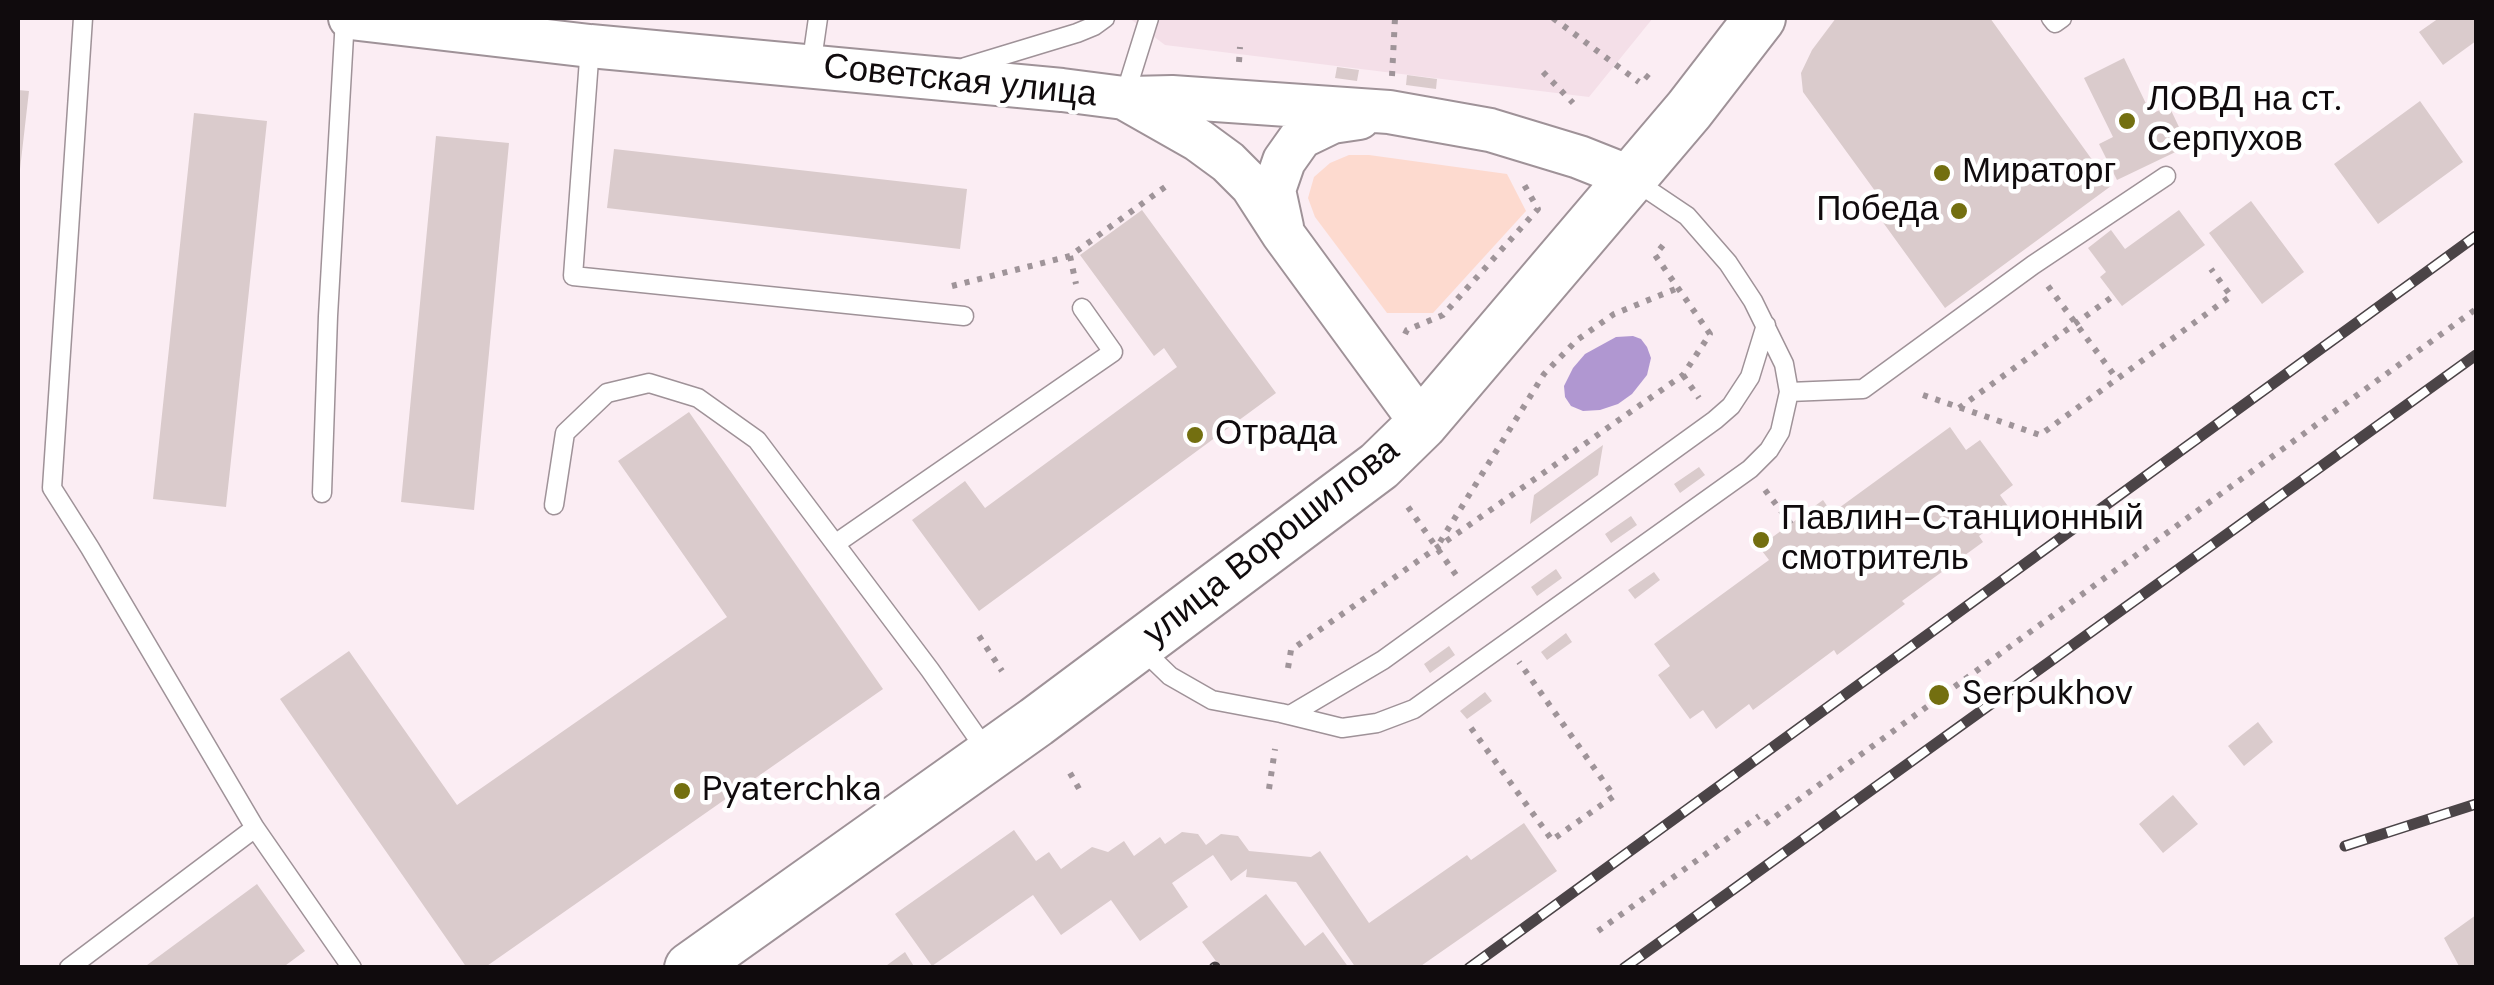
<!DOCTYPE html>
<meta charset="utf-8">
<style>
body{margin:0}
#map{position:relative;width:2494px;height:985px;overflow:hidden;background:#fbedf3;font-family:"DM Sans",sans-serif}
canvas{display:block}
.frame{position:absolute;inset:0;border:20px solid #100b0d;pointer-events:none}
</style>
<div id="map">
<canvas width="2494" height="985"></canvas>
<div class="frame"></div>
</div>
<script>
const ctx = document.querySelector('canvas').getContext('2d');
ctx.lineJoin = 'round';
function paint(path, color) { ctx.fillStyle = color; ctx.fill(path, 'evenodd'); }
const poly = rows => new Path2D(rows.map(r => 'M' + r).join(''));
function trace(path, color, width, dash) { ctx.strokeStyle = color; ctx.lineWidth = width; ctx.lineCap = dash ? 'butt' : 'round'; ctx.setLineDash(dash || []); ctx.stroke(path); }
function label(font, color, halo, rows, align = 'center') {
  ctx.font = font + ' "DM Sans",sans-serif'; ctx.lineWidth = 9; ctx.setLineDash([]); ctx.textBaseline = 'middle'; ctx.strokeStyle = halo; ctx.fillStyle = color; for (const [text, x, y, turn = 0] of rows) {
    ctx.save(); ctx.translate(x, y); ctx.rotate((+turn || 0) * Math.PI / 180); ctx.textAlign = isNaN(turn) ? turn : align; if (halo) ctx.strokeText(text, 0, 0); ctx.fillText(text, 0, 0); ctx.restore();
  }
}
const built = poly([
 [1129,18,1653,18,1589,97,1165,45]
]);
const green = poly([
 [1349,155,1369,155,1507,174,1526,211,1433,313,1387,313,1315,217,1308,198,1314,177,1330,163]
]);
const water = poly([
 [1633,336,1641,339,1647,347,1651,358,1647,375,1632,394,1618,404,1600,410,1583,411,1571,406,1565,397,1564,386,1573,368,1585,354,1616,337]
]);
const building = poly([
 [1836,18,1990,18,2111,186,1945,308,1882,221,1886,206,1803,92,1801,73,1812,50],
 [2439,18,2476,18,2476,41,2443,65,2419,32],
 [2124,58,2151,114,2169,106,2188,146,2117,180,2099,144,2113,137,2084,78],
 [1337,67,1359,70,1357,81,1335,78],
 [1407,75,1437,79,1436,89,1406,85],
 [18,90,29,91,20,169,18,169],
 [2420,101,2463,162,2378,224,2334,164],
 [194,113,267,121,226,507,153,499],
 [436,136,509,143,474,510,401,502],
 [614,149,967,189,960,249,607,208],
 [2251,201,2304,272,2262,304,2209,233],
 [1142,210,1276,393,979,611,912,520,965,481,985,508,1177,367,1164,348,1154,356,1080,255],
 [2179,210,2205,245,2122,306,2100,277,2106,272,2088,248,2111,230,2125,249],
 [689,412,883,689,484,968,467,968,280,699,349,651,457,805,727,617,618,461],
 [1950,427,1966,450,1980,440,2013,485,2000,495,2012,512,1979,536,1983,542,1902,601,1905,604,1837,655,1834,650,1753,710,1749,704,1716,729,1703,710,1690,719,1658,675,1670,666,1654,644,1769,560,1759,547,1823,500,1832,513],
 [1603,445,1598,475,1530,524,1534,495],
 [1699,467,1705,475,1680,493,1674,484],
 [1631,516,1637,525,1611,543,1605,534],
 [1556,569,1562,578,1537,596,1531,587],
 [1654,572,1660,580,1635,599,1628,590],
 [1566,633,1572,642,1547,660,1541,652],
 [1449,646,1455,655,1430,673,1424,664],
 [1485,692,1492,701,1467,719,1460,711],
 [2258,722,2273,742,2244,766,2228,746],
 [2173,795,2198,824,2163,853,2139,824],
 [1524,823,1557,871,1418,968,1356,968,1296,882,1246,877,1247,869,1231,881,1213,855,1172,883,1188,907,1140,941,1111,900,1061,935,1033,895,932,966,895,914,1014,830,1036,861,1049,852,1061,869,1092,847,1108,852,1124,841,1134,856,1160,837,1165,844,1182,832,1198,834,1206,845,1221,834,1238,836,1249,851,1311,857,1320,851,1369,923,1467,855,1471,860],
 [257,884,305,951,282,968,143,968],
 [1266,894,1305,946,1323,932,1349,968,1221,968,1202,942],
 [2476,915,2476,968,2460,968,2444,938],
 [905,952,915,968,883,968]
]);
const path = poly([
 [1553,18,1639,82],
 [1239,62,1240,47],
 [1543,72,1573,103],
 [1645,75,1651,80],
 [1392,76,1395,18],
 [1070,256,1076,284],
 [952,286,1070,256,1165,187],
 [2048,286,2117,379],
 [1405,334,1407,330,1443,315,1538,209,1522,181],
 [1683,375,1699,398],
 [1923,395,2040,435,2231,296,2211,269],
 [1959,408,2112,297],
 [1765,490,1791,524],
 [1408,507,1456,575],
 [1440,542,1544,374,1577,340,1614,314,1678,288],
 [979,636,1002,671],
 [1288,668,1291,650,1683,375,1710,334,1655,255,1664,244],
 [1471,728,1552,840,1614,796,1519,662],
 [1070,773,1082,794],
 [1269,789,1275,749],
 [1765,824,2476,309],
 [1598,931,1759,816]
]);
const service = poly([
 [83,18,52,488,90,548,255,828,352,968],
 [2051,18,2055,23,2062,18],
 [590,46,573,276,964,316],
 [811,67,818,18],
 [965,67,1077,33,1094,26,1105,18],
 [1124,98,1149,18],
 [1789,392,1863,389,2033,265,2166,176],
 [322,493,328,316,345,18],
 [554,505,565,433,607,393,649,383,698,398,757,440,930,670,986,750],
 [835,544,1113,352,1082,308],
 [1140,647,1170,676,1212,700,1281,713,1342,728,1377,723,1414,709,1750,469,1769,450,1780,432,1789,392,1784,364,1753,301,1728,263,1687,216,1632,179],
 [1290,715,1383,660,1715,420,1731,406,1750,377,1766,325],
 [69,968,255,828]
]);
const tertiary = poly([
 [350,18,590,46,1062,90,1124,98,1198,140,1228,162,1252,186,1283,234,1422,424],
 [1130,98,1172,97,1389,112,1490,130,1579,157,1632,178],
 [1282,227,1274,190,1284,161,1301,137,1332,122,1359,118]
]);
const secondary = poly([
 [690,968,1036,722,1379,466,1422,424,1689,110,1760,18]
]);
const rail = poly([
 [2345,846,2476,804],
 [1214,968,1215,967],
 [1469,968,2476,236],
 [1624,968,2476,355]
]);
const markers = [
 [2127,121,10,"#736f10"],
 [1942,173,10,"#736f10"],
 [1959,211,10,"#736f10"],
 [1195,435,10,"#736f10"],
 [1761,540,10,"#736f10"],
 [1939,695,12,"#736f10"],
 [682,791,10,"#736f10"]
];
const streetNames = [
 ["Советская улица",960,82,6],
 ["улица Ворошилова",1272,543,-38]
];
const poiNames = [
 ["ЛОВД на ст.",2147,101],
 ["Серпухов",2147,141],
 ["Мираторг",1962,173],
 ["Победа",1939,211,"right"],
 ["Отрада",1215,435],
 ["Павлин-Станционный",1781,520],
 ["смотритель",1781,560],
 ["Serpukhov",1962,695],
 ["Pyaterchka",702,791]
];
paint(built, '#f4dfe8');
paint(green, '#fddacf');
paint(water, '#b097d1');
paint(building, '#dacbcc');
trace(service, '#9f9298', 21);
trace(tertiary, '#9f9298', 46);
trace(secondary, '#9f9298', 54);
trace(path, '#9f9499', 6, [5, 8]);
trace(service, '#fff', 18);
trace(tertiary, '#fff', 42);
trace(secondary, '#fff', 50);
trace(rail, '#4b4447', 11);
trace(rail, '#fff', 8, [22]);
for (const [x, y, r, color] of markers) { const dot = new Path2D(); dot.arc(x, y, r, 0, 2 * Math.PI); ctx.fillStyle = color; ctx.fill(dot); trace(dot, '#fff', 4); }
label('35px', '#100b0d', '#fff', streetNames);
label('35px', '#100b0d', '#fff', poiNames, 'left');
</script>
